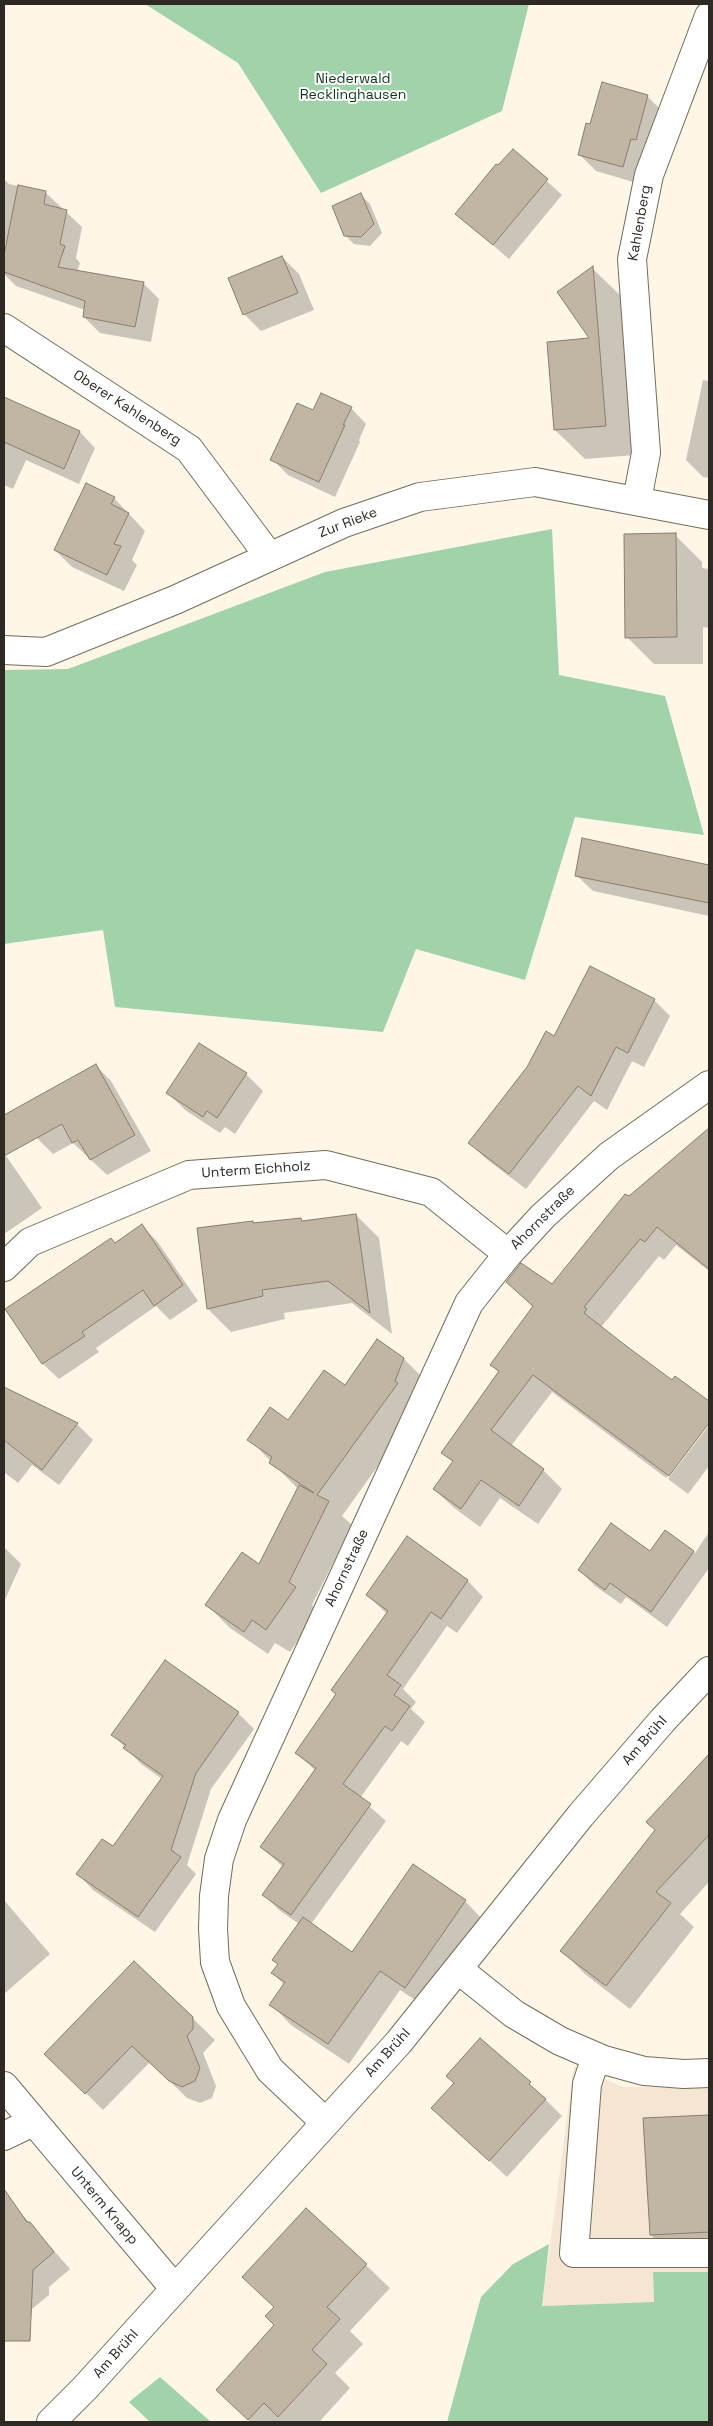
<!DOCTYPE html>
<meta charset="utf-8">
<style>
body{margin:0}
#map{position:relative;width:713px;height:2426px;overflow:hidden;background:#fef6e6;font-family:"Space Grotesk",sans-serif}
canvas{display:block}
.frame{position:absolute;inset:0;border:5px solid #2e2a23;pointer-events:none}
</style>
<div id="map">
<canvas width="713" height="2426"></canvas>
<div class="frame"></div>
</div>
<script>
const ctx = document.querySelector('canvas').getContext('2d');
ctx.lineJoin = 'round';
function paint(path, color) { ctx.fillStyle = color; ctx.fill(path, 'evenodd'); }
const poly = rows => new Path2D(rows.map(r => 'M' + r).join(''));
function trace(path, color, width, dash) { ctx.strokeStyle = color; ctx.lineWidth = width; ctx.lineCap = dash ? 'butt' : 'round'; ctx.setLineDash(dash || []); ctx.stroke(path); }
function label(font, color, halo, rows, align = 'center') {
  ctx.font = font + ' "Space Grotesk",sans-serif'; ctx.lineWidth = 4; ctx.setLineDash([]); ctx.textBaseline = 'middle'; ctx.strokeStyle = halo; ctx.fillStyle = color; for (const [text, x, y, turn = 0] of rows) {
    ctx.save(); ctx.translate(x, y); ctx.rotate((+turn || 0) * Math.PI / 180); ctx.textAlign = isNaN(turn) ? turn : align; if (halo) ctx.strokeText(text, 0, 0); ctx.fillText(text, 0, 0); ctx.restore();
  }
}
const industrial = poly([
 [574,2066,623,2087,709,2088,709,2272,653,2272,654,2302,542,2306]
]);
const green = poly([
 [145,4,529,4,502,111,321,193,238,63],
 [552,529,559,675,665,696,704,835,575,817,525,980,416,949,383,1032,115,1007,103,930,4,944,4,670,68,669,325,572],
 [549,2244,542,2306,654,2302,653,2272,709,2272,709,2422,447,2422,481,2297,513,2264],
 [160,2377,211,2422,150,2422,129,2402]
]);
const shadow = poly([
 [647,96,664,113,640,184,596,171,579,154,591,126],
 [513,150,562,195,509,259,457,214],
 [4,179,9,184,45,192,82,227,76,258,80,263,77,271,143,283,159,299,151,342,100,333,84,317,85,310,16,286,4,274,4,259,9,244,4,243],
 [361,195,370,204,382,233,370,246,354,244,345,235],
 [282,257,299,274,314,310,261,331,244,314],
 [592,268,622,297,635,455,585,459,555,430,591,339],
 [703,380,709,381,709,478,703,477,686,460],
 [4,397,80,432,95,448,79,484,26,460,13,489,4,485],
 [351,408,366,424,359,440,360,442,335,497,288,475,272,459,314,412],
 [114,498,145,531,132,560,137,565,124,591,72,567,55,550],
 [675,535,702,562,702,568,709,569,709,628,703,627,703,664,654,664,627,637],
 [583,840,709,866,709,916,593,891,576,875],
 [654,1000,670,1016,644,1067,632,1061,607,1110,594,1101,526,1189,485,1158,470,1143,555,1037],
 [200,1045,246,1074,263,1091,235,1134,225,1127,220,1133,185,1110,168,1093],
 [95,1065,111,1081,151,1151,107,1175,73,1143,53,1154,37,1138],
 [709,1130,709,1271,676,1245,664,1260,659,1256,602,1326,604,1330,672,1381,675,1378,709,1402,709,1421,666,1478,552,1392,511,1446,543,1470,562,1489,538,1524,500,1498,480,1527,453,1507,434,1489,453,1462,443,1453,499,1372,492,1365,533,1307,507,1282,552,1286,629,1198],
 [4,1153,42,1208,4,1234],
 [356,1215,379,1238,392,1334,352,1303,284,1313,285,1319,231,1332,208,1309,253,1222,255,1224,300,1219,304,1222],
 [142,1226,157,1241,198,1301,170,1320,156,1306,96,1348,99,1352,59,1379,43,1364,6,1309],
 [403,1358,427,1382,420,1407,342,1516,352,1525,312,1605,318,1611,290,1652,275,1643,268,1654,230,1628,207,1605,260,1566,298,1489,249,1439,288,1422,345,1386],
 [5,1389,77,1424,93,1440,59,1485,32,1465,18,1483,4,1472],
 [709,1425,709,1466,688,1494,668,1479],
 [665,1532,695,1553,709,1532,709,1568,667,1627,626,1597,621,1604,595,1586,579,1570,651,1553],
 [408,1538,468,1581,483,1597,457,1633,447,1626,403,1689,416,1702,411,1709,425,1722,408,1746,401,1741,360,1798,386,1821,311,1924,353,1954,465,1901,485,1922,426,2007,400,1990,349,2064,291,2025,271,2004,284,1985,273,1973,278,1965,274,1960,299,1924,279,1910,264,1895,283,1867,261,1847,316,1771,296,1753,337,1695,387,1614,367,1595],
 [4,1547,21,1564,4,1602],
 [238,1713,254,1729,211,1789,187,1865,196,1874,155,1932,93,1890,78,1874,113,1848,162,1779,141,1764,113,1735],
 [709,1756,709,1882,680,1914,694,1927,630,2009,585,1974,562,1951,656,1830,648,1822],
 [4,1900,50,1954,4,1994],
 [135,1962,215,2040,203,2053,216,2086,212,2098,200,2103,187,2098,150,2062,103,2110,46,2054],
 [545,2099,562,2116,507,2177,433,2108],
 [709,2116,709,2256,675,2258,651,2235,645,2120],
 [13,2204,70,2269,49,2287,49,2295,32,2309,4,2280,4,2212],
 [307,2209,390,2288,350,2331,363,2344,335,2373,350,2388,319,2422,251,2422,241,2413,276,2325,275,2308,244,2277]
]);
const building = poly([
 [602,82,648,95,636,140,631,139,623,167,578,155,586,123,590,124,602,82],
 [513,149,548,179,493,245,455,214,496,164,498,165,513,149],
 [18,185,46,191,44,204,67,210,60,244,65,246,58,267,144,282,135,327,83,317,85,301,4,272,4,255,18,185],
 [361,193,374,224,361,237,344,236,332,206,361,193],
 [282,256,298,293,243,315,228,278,282,256],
 [593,266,606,426,554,430,547,342,589,338,557,292,593,266],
 [321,393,352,407,343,425,345,425,319,482,270,460,297,403,313,410,321,393],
 [4,397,80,431,64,469,4,442,4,397],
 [86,483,115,497,111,504,129,513,114,544,121,546,107,575,54,550,86,483],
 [676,533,677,637,625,638,624,534,676,533],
 [582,838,709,865,709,903,575,876,582,838],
 [590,966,655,999,628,1053,616,1047,591,1096,578,1086,509,1174,468,1143,527,1067,546,1031,554,1036,590,966],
 [199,1043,247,1073,217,1118,207,1111,203,1117,166,1093,199,1043],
 [96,1064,135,1135,90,1160,78,1140,72,1143,62,1124,4,1156,4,1115,96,1064],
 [709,1128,709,1269,657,1227,645,1242,640,1239,584,1307,587,1309,584,1313,625,1345,672,1380,675,1376,709,1401,709,1423,669,1476,533,1375,491,1430,544,1469,519,1506,481,1480,461,1509,433,1489,453,1461,441,1453,499,1371,490,1365,533,1306,506,1282,521,1263,552,1284,625,1194,629,1196,709,1128],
 [356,1214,370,1313,328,1281,262,1290,263,1296,207,1309,197,1228,253,1221,253,1223,301,1218,302,1221,356,1214],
 [142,1224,183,1285,154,1306,143,1290,82,1332,85,1336,42,1364,5,1309,111,1238,115,1243,142,1224],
 [377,1339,404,1358,395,1381,398,1383,317,1495,329,1501,289,1582,296,1587,266,1630,252,1620,244,1632,205,1605,242,1552,259,1564,299,1485,314,1493,269,1463,272,1457,247,1440,270,1407,288,1420,324,1370,345,1385,377,1339],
 [4,1387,78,1423,42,1470,4,1440,4,1387],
 [611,1523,650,1551,665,1530,694,1551,651,1612,610,1583,605,1590,578,1570,611,1523],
 [407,1536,468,1580,441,1619,431,1612,387,1675,401,1685,394,1695,410,1706,392,1731,385,1726,343,1784,371,1804,291,1915,262,1895,284,1864,260,1847,316,1768,295,1753,336,1694,331,1690,388,1611,366,1595,407,1536],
 [165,1660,239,1712,196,1773,171,1850,181,1857,138,1917,76,1874,102,1839,113,1846,163,1776,123,1748,126,1745,111,1735,165,1660],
 [709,1754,709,1835,656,1892,671,1903,606,1986,560,1951,655,1830,646,1822,709,1754],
 [413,1864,466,1900,405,1988,380,1971,328,2044,269,2005,285,1982,271,1973,278,1964,272,1960,303,1917,352,1952,413,1864],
 [134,1961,193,2017,193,2029,187,2036,200,2068,195,2081,182,2087,169,2081,132,2046,85,2094,44,2054,134,1961],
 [480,2038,531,2082,529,2084,546,2099,489,2161,431,2108,454,2083,446,2076,480,2038],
 [709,2115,709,2232,650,2235,643,2118,709,2115],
 [4,2189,27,2222,30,2222,54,2252,33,2270,30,2341,4,2341,4,2189],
 [306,2208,367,2264,327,2307,340,2319,312,2350,327,2364,278,2417,264,2403,248,2420,216,2390,274,2325,265,2316,274,2307,242,2277,306,2208]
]);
const minor = poly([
 [4,328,189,449,269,556],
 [637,500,646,453,632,259,649,175,709,16],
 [4,650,46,652,175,600,344,523,420,497,535,482,709,515],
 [4,1267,30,1242,189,1175,326,1165,431,1192,508,1254],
 [459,1970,514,2014,560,2041,604,2060,644,2071,684,2074,709,2073],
 [596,2057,587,2084,574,2253,709,2253],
 [4,2086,175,2289],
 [325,2122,270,2070,231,2006,215,1962,213,1929,214,1896,219,1859,232,1820,469,1303,508,1254,543,1216,609,1156,709,1085],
 [4,2136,33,2122],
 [51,2422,85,2388,399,2042,581,1815,663,1720,709,1671]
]);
const parkNames = [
 ["Niederwald",353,79],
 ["Recklinghausen",353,95]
];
const streetNames = [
 ["Kahlenberg",640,223,-80],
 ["Oberer Kahlenberg",127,408,33],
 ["Zur Rieke",348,523,-21],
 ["Unterm Eichholz",256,1170,-4],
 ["Ahornstraße",543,1218,-45],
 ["Ahornstraße",347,1568,-65],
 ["Am Brühl",645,1741,-49],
 ["Am Brühl",388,2053,-48],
 ["Unterm Knapp",104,2206,50],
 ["Am Brühl",116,2354,-48]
];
paint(industrial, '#f5e6d3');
paint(green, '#a2d2a9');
paint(shadow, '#0003');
paint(building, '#c1b5a3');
trace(building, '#897d6d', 1);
trace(minor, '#756c5b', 30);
trace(minor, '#fff', 28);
label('14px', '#083816', '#fff', parkNames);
label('14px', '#2e2a23', '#fff', streetNames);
</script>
